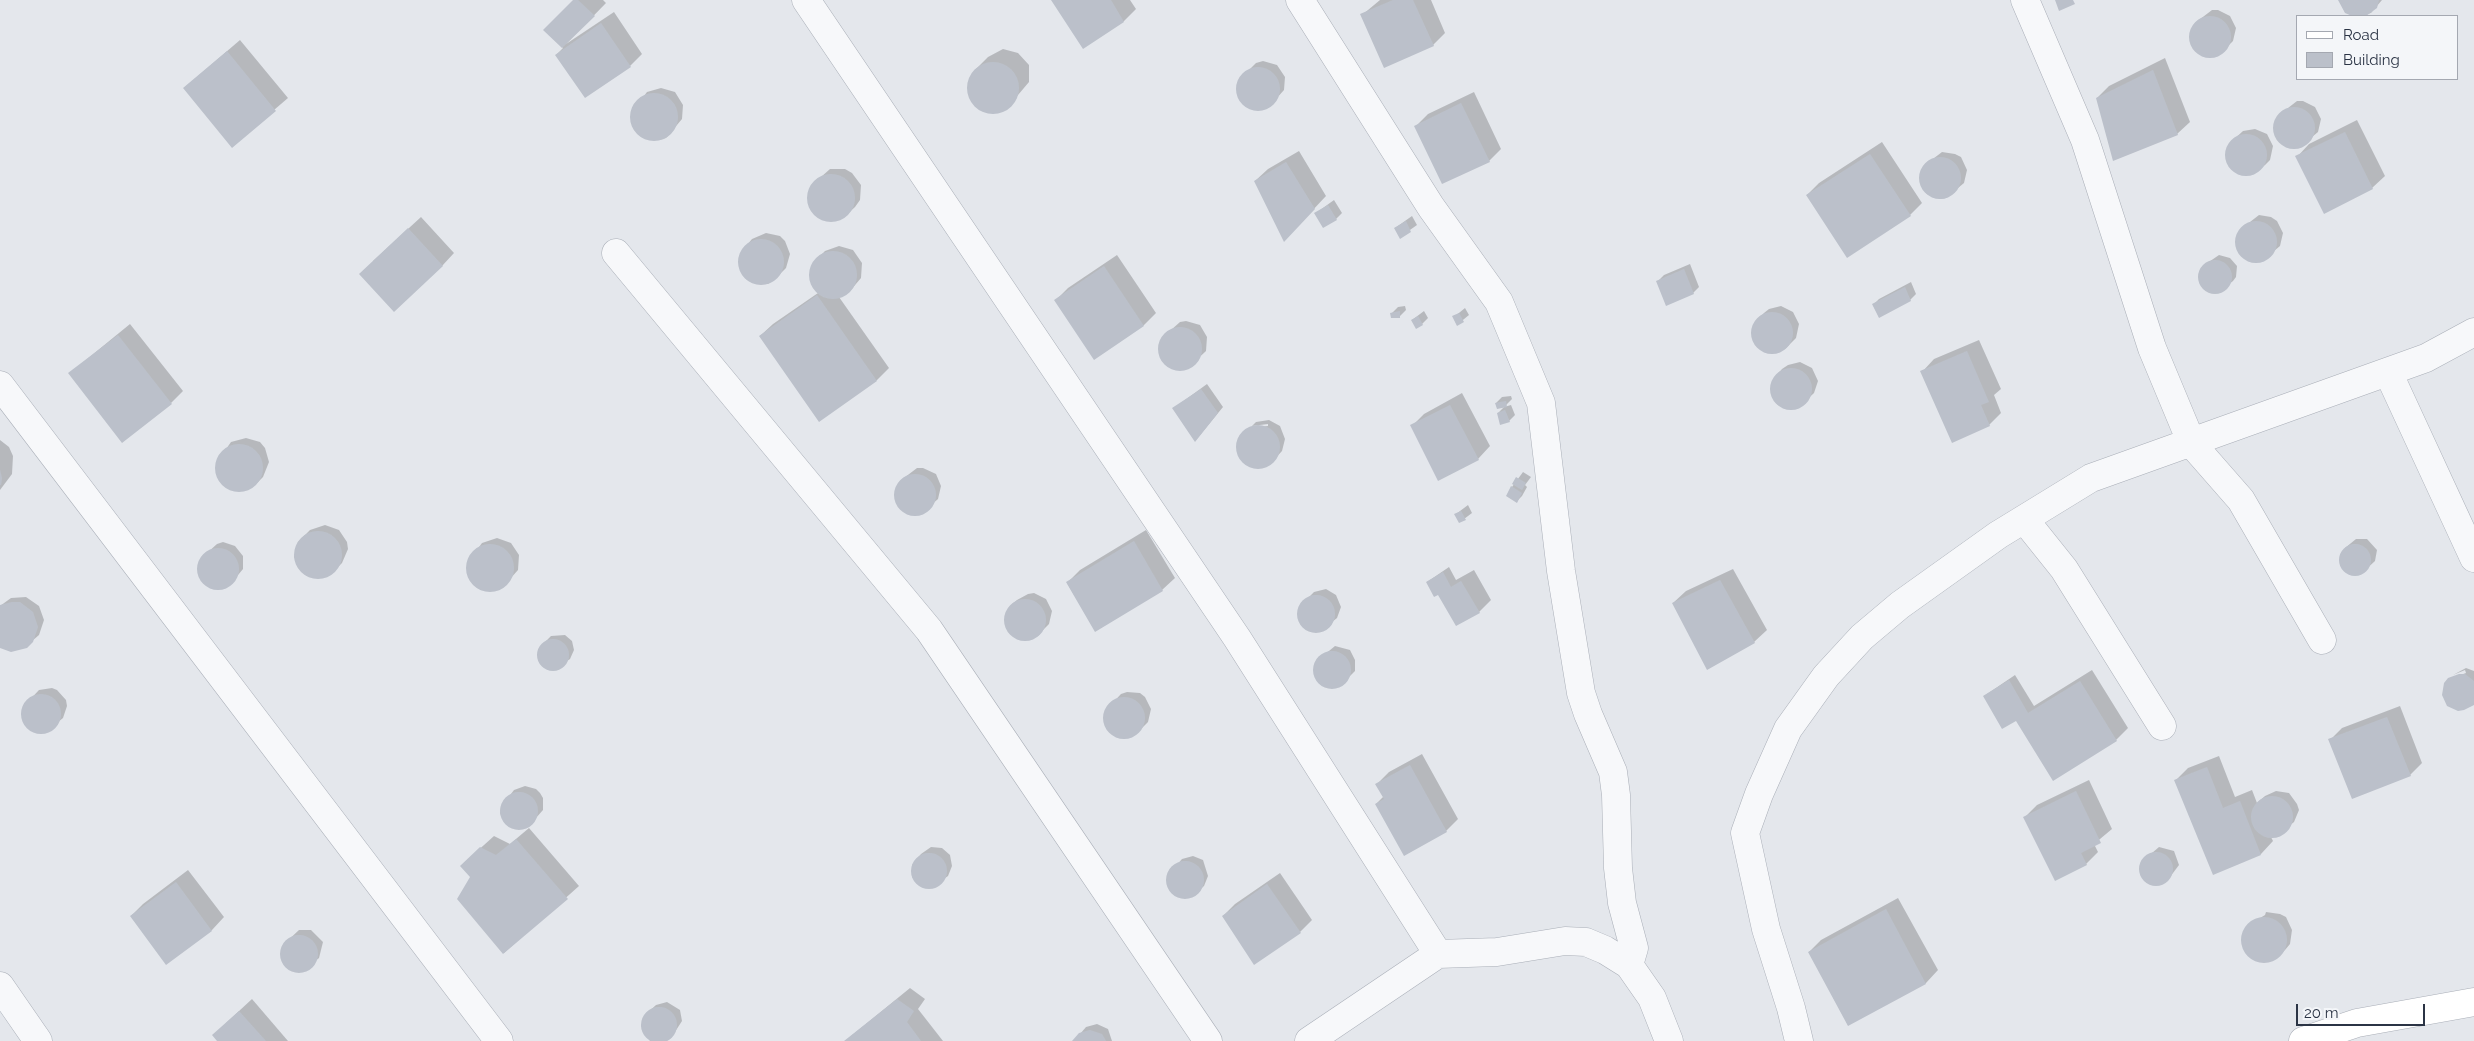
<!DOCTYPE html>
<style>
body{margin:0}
#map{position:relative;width:2474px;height:1041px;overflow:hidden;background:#e4e7ec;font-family:Raleway,sans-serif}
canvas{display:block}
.legend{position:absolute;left:2296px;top:15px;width:162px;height:65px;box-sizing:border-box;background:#f4f6f9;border:1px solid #a4a8b1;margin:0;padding:6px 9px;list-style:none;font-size:15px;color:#2b3445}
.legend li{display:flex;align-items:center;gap:10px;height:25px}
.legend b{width:25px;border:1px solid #a4a8b1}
.scale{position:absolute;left:2296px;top:1004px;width:129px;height:22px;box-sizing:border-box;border:2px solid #2b3445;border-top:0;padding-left:6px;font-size:15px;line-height:18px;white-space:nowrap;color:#2b3445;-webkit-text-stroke:4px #f4f6f9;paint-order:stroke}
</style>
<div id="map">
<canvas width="2474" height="1041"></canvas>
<ul class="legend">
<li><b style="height:6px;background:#fff"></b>Road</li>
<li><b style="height:14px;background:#bbc0ca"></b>Building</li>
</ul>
<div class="scale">20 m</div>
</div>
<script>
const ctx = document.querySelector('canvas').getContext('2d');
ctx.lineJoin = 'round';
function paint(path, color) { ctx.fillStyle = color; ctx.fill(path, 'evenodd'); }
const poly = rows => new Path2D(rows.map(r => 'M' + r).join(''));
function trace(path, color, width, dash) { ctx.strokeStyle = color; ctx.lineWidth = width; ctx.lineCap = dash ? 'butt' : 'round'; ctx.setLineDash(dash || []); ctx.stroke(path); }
const shadow = poly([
 [574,0,603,0,606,3,566,44,614,12,642,54,630,66,556,55,563,48,545,30],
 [1052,0,1130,0,1136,9,1124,21,1083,47],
 [1380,0,1431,0,1445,33,1433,45,1362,15],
 [2339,0,2382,0,2371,13,2359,16,2345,12],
 [2212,10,2218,10,2230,16,2236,28,2233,41,2228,46,2222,53,2209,57,2197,52,2193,47,2190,35,2195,23],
 [240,40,288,98,232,146,184,88],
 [1003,49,1018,53,1029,65,1029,82,1007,108,1000,112,983,111,971,100,968,84,975,70,988,57],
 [2165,58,2190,122,2177,134,2097,98,2109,86],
 [1263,61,1277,65,1285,77,1284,90,1268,108,1261,110,1248,108,1239,98,1237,92,1239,80,1256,63],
 [661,88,675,92,683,105,682,119,666,138,659,140,643,138,633,127,632,112,647,92],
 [1474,92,1501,149,1489,161,1416,126,1428,114],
 [2297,101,2303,101,2315,107,2321,119,2318,132,2300,147,2294,148,2282,143,2277,138,2274,126,2279,115],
 [2357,120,2385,176,2372,188,2297,157,2309,144],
 [2255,129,2267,134,2273,146,2270,160,2265,165,2258,171,2245,175,2233,170,2229,166,2226,153,2231,142,2243,131],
 [1882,142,1922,203,1910,215,1807,195,1819,183],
 [1299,151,1326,196,1296,228,1255,181,1268,169],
 [1942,152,1955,154,1961,157,1967,170,1964,183,1946,198,1940,199,1927,194,1923,189,1920,177,1925,165],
 [830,169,845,169,852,173,861,185,860,200,855,207,843,218,828,221,815,214,808,200,812,185],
 [1334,200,1342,213,1336,219,1316,213],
 [2259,215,2271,217,2277,221,2283,233,2280,246,2262,261,2255,262,2243,257,2239,252,2236,240,2241,229],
 [1412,216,1417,225,1400,237,1395,228],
 [421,217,454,253,442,266,373,261],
 [766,233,780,236,785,241,790,254,786,268,779,275,768,284,753,283,746,279,739,266,739,259,746,246,752,239],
 [839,246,853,250,862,263,861,278,850,291,839,297,889,368,877,380,819,420,760,336,773,324,818,293,810,277,814,262,825,251],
 [1117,255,1156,313,1144,325,1095,358,1056,300,1068,288],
 [2219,255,2230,258,2237,266,2236,277,2233,281,2218,293,2204,289,2199,281,2203,266],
 [1690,264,1699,287,1693,293,1658,281,1664,275],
 [1911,282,1916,294,1910,300,1873,305,1879,299],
 [1405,306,1406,310,1400,316,1392,313,1398,307],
 [1781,306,1793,312,1799,324,1796,338,1785,349,1772,353,1759,348,1755,344,1752,331,1757,320,1764,313,1769,309],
 [1465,308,1469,315,1458,324,1454,317],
 [1424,311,1428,318,1422,324,1412,320],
 [1186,321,1200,325,1207,337,1206,351,1189,367,1183,369,1170,367,1161,357,1160,344,1162,338,1180,322],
 [130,324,183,391,171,403,70,373],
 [1979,340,2001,389,1994,395,2001,413,1989,425,1922,372,1934,359],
 [1800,362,1812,368,1818,381,1814,393,1797,409,1790,409,1778,405,1774,400,1771,388,1776,376,1782,369,1788,365],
 [1207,384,1223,407,1196,440,1174,408],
 [1462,393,1490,446,1478,459,1412,426,1424,414],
 [1511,396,1512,399,1506,405,1496,403,1502,397],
 [1511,405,1515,415,1509,421,1498,413,1504,407],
 [1269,420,1280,426,1285,439,1282,451,1271,463,1257,467,1251,466,1240,457,1238,451,1240,438,1249,428,1268,426,1268,424,1252,426,1256,422],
 [246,438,260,442,265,448,269,462,263,477,257,483,251,488,236,491,222,484,218,478,217,462,231,442],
 [0,440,9,447,13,456,12,474,0,490],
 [917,468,923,468,936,474,941,486,938,499,921,514,914,515,902,510,895,493,900,481],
 [1523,472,1531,477,1525,485,1527,487,1522,496,1516,502,1512,487],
 [1468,505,1472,513,1460,522,1456,514],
 [325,525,339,530,347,542,348,549,342,563,335,570,322,578,307,576,301,571,294,557,298,542,310,530],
 [1146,530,1175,578,1162,590,1095,630,1067,583,1080,570],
 [497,538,511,543,519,555,518,570,502,588,495,591,479,589,469,578,468,562,482,543],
 [2356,539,2367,539,2377,550,2375,561,2361,574,2352,575,2341,567,2340,557,2345,548],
 [223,542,235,546,243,556,243,569,229,586,223,588,210,587,200,578,198,565,207,553,217,544],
 [1449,567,1456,580,1474,570,1491,600,1479,612,1439,595,1427,582],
 [1733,569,1767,630,1754,642,1673,603,1686,591],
 [1326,589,1336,595,1341,607,1337,618,1321,631,1310,631,1301,625,1298,613,1299,607,1314,592],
 [1034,593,1046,599,1052,611,1049,624,1044,629,1038,636,1025,640,1012,635,1006,624,1006,618,1010,606,1017,600,1028,594],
 [26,597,39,606,44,620,39,635,32,641,0,646,0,606,11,598],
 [565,635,572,641,574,650,570,659,554,670,544,667,538,655,545,642,551,636],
 [1335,646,1350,650,1355,660,1355,671,1340,686,1334,688,1323,685,1315,676,1314,671,1318,660],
 [2466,668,2474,671,2474,703,2449,679,2466,673,2465,670,2453,675],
 [2092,670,2128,728,2116,740,2017,721,1984,696,2015,675,2034,706],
 [52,688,57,690,66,700,67,706,63,718,46,732,34,732,24,724,22,712,24,706,39,690],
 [1127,692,1140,693,1145,697,1151,709,1148,722,1141,729,1130,737,1117,737,1107,729,1105,723,1106,710,1121,694],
 [2400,706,2422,763,2410,775,2330,740,2342,728],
 [1422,754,1458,819,1446,831,1376,804,1384,796,1377,784,1389,772],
 [2219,756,2235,797,2252,790,2257,803,2265,796,2276,791,2289,793,2297,804,2299,810,2294,822,2277,836,2271,837,2273,841,2261,854,2214,873,2176,780,2188,768],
 [2089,780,2112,829,2094,844,2098,852,2086,864,2025,817,2037,805],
 [525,786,536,789,540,793,543,798,543,810,528,827,516,829,505,823,500,813,501,807,514,790],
 [529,828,579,886,504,953,474,854,494,836,510,844],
 [931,847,942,848,950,855,952,866,948,876,931,888,920,885,912,877,912,865,921,854],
 [2159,847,2174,851,2179,865,2167,881,2158,885,2147,882,2144,878,2141,868,2145,859],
 [1193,856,1203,860,1208,876,1204,886,1197,892,1187,897,1176,895,1168,886,1168,875,1182,859],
 [188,870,224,917,212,930,166,963,131,916,143,904],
 [1280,873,1312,920,1300,932,1223,916,1235,904],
 [1898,898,1938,970,1926,983,1848,1025,1809,952,1821,940],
 [2266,912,2280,914,2286,917,2292,930,2290,944,2285,950,2279,956,2265,961,2252,958,2247,953,2242,940,2247,926,2265,915],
 [299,930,311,930,323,942,319,958,303,971,292,970,283,963,281,957,283,945],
 [910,988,925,999,918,1009,943,1041,845,1041],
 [252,999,288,1041,219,1041,226,1023],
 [667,1002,680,1010,682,1021,671,1038,665,1041,650,1041,641,1026,645,1015,656,1005],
 [1097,1024,1108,1029,1112,1041,1074,1041,1086,1027]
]);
const building = poly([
 [573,0,578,0,595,16,562,48,543,30],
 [1051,0,1111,0,1124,22,1083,49],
 [1393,0,1413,0,1434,46,1384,68,1360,14],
 [2055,0,2073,0,2075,4,2059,11],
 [2338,0,2379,0,2377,8,2366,16,2352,16,2345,13],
 '2189 37a21 21 0 1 1 42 0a21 21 0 1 1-42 0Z',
 [601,23,631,67,585,98,555,55],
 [227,51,276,111,232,148,183,88],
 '967 88a26 26 0 1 1 52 0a26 26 0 1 1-52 0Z',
 '1236 89a22 22 0 1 1 44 0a22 22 0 1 1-44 0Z',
 [2153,70,2178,135,2113,161,2096,98],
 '630 117a24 24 0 1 1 48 0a24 24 0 1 1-48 0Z',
 [1461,103,1490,162,1442,184,1414,126],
 '2273 128a21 21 0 1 1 42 0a21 21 0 1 1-42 0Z',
 [2345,132,2373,189,2324,214,2295,156],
 '2225 155a21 21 0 1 1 42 0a21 21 0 1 1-42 0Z',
 [1870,154,1911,216,1847,258,1806,195],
 '1919 178a21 21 0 1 1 42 0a21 21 0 1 1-42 0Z',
 [1286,162,1315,209,1284,242,1254,181],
 '807 198a24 24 0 1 1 48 0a24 24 0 1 1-48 0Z',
 [1328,205,1337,220,1323,228,1314,213],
 '2235 242a21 21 0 1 1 42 0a21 21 0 1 1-42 0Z',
 [1406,221,1411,232,1400,239,1394,228],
 [408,228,443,266,394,312,359,274],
 '738 262a23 23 0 1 1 46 0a23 23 0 1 1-46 0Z',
 '809 275a24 24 0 1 1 48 0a24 24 0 1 1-48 0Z',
 '2198 277a17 17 0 1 1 34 0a17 17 0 1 1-34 0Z',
 [1104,266,1144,326,1094,360,1054,300],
 [1684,269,1694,294,1666,306,1656,281],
 [1905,287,1911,301,1879,318,1872,304],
 [817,295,877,381,819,422,759,336],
 [1400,311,1400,318,1391,318,1390,313],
 '1751 333a21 21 0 1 1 42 0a21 21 0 1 1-42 0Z',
 [1459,313,1464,322,1457,326,1452,316],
 [1418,316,1423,325,1416,329,1411,320],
 '1158 349a22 22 0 1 1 44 0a22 22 0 1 1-44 0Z',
 [118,335,172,404,122,443,68,373],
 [1967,351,1989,402,1981,405,1990,426,1952,443,1920,371],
 '1770 389a21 21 0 1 1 42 0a21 21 0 1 1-42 0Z',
 [1201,389,1218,413,1195,442,1172,408],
 [1506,401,1507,407,1497,409,1495,403],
 [1450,405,1479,460,1438,481,1410,425],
 [1505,410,1510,422,1500,425,1497,413],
 '1236 447a22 22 0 1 1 44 0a22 22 0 1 1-44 0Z',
 '215 468a24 24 0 1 1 48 0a24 24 0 1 1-48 0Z',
 [0,470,2,478,1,485,0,485],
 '894 495a21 21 0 1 1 42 0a21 21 0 1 1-42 0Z',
 [1516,477,1526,483,1522,490,1512,484],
 [1511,486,1522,493,1517,503,1506,496],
 [1461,511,1466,520,1459,523,1454,514],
 '294 555a24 24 0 1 1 48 0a24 24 0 1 1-48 0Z',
 [1134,541,1163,591,1095,632,1066,582],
 '2339 560a16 16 0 1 1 32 0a16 16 0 1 1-32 0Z',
 '466 568a24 24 0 1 1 48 0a24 24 0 1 1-48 0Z',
 '197 569a21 21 0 1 1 42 0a21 21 0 1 1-42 0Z',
 [1443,572,1451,587,1461,581,1480,613,1456,626,1438,595,1434,597,1426,582],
 [1720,580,1755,643,1707,670,1672,603],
 '1297 614a19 19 0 1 1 38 0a19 19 0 1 1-38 0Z',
 '1004 620a21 21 0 1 1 42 0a21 21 0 1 1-42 0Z',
 [12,602,20,602,33,612,38,627,33,642,27,648,11,652,0,648,0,605],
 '537 655a16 16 0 1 1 32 0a16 16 0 1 1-32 0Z',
 '1313 670a19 19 0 1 1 38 0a19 19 0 1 1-38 0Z',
 [2459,674,2465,674,2474,681,2474,705,2464,710,2458,711,2447,706,2442,695,2444,683,2448,678],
 [2009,680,2028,713,2080,681,2117,741,2053,781,2016,721,2002,729,1983,696],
 '21 714a20 20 0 1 1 40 0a20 20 0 1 1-40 0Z',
 '1103 718a21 21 0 1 1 42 0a21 21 0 1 1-42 0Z',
 [2387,717,2411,776,2352,799,2328,739],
 [1410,765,1447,832,1404,856,1375,804,1384,799,1375,784],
 [2207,767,2223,808,2240,801,2261,855,2213,875,2174,780],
 [2076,791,2101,843,2081,853,2087,865,2055,881,2023,817],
 '500 811a19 19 0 1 1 38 0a19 19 0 1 1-38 0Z',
 '2251 817a21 21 0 1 1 42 0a21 21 0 1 1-42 0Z',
 [516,839,568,899,503,954,457,899,470,877,460,866,480,847,496,855],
 '2139 869a17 17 0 1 1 34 0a17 17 0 1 1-34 0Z',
 '911 871a18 18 0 1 1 36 0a18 18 0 1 1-36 0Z',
 '1166 880a19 19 0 1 1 38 0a19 19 0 1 1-38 0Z',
 [176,882,212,931,166,965,130,916],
 [1267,884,1301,933,1254,965,1222,916],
 [1886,909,1926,984,1848,1026,1808,952],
 '2241 940a23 23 0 1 1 46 0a23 23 0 1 1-46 0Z',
 '280 954a19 19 0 1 1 38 0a19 19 0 1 1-38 0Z',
 [897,999,914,1011,907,1022,921,1041,844,1041],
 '641 1025a18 18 0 1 1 36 0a18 18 0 1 1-36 0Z',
 [239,1011,266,1041,217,1041,212,1035],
 [1090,1030,1102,1034,1106,1041,1072,1041,1079,1033]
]);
const street = poly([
 [806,0,1237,638,1438,954],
 [1300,0,1431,207,1499,302,1541,403,1561,571,1581,693,1588,714,1613,772,1616,795,1618,868,1622,903,1634,948,1629,965],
 [2025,0,2085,140,2152,348,2192,444,2241,500,2322,640],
 [616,253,929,630,1208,1041],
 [2388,372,2474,558],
 [0,385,499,1041],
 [2024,519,2064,569,2162,726],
 [0,986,38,1041],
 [1309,1041,1438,954,1497,952,1565,941,1586,942,1605,950,1629,965,1652,998,1669,1041],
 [1799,1041,1791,1008,1766,929,1745,833,1759,794,1788,729,1826,676,1862,637,1900,605,1998,535,2091,478,2426,358,2474,332]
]);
const secondary = poly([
 [2303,1041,2357,1023,2474,1002]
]);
paint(shadow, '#0003');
paint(building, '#bbc0ca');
trace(street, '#a9aeb7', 29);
trace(secondary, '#a9aeb7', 29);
trace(street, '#f7f8fa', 28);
trace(secondary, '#fff', 28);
</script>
